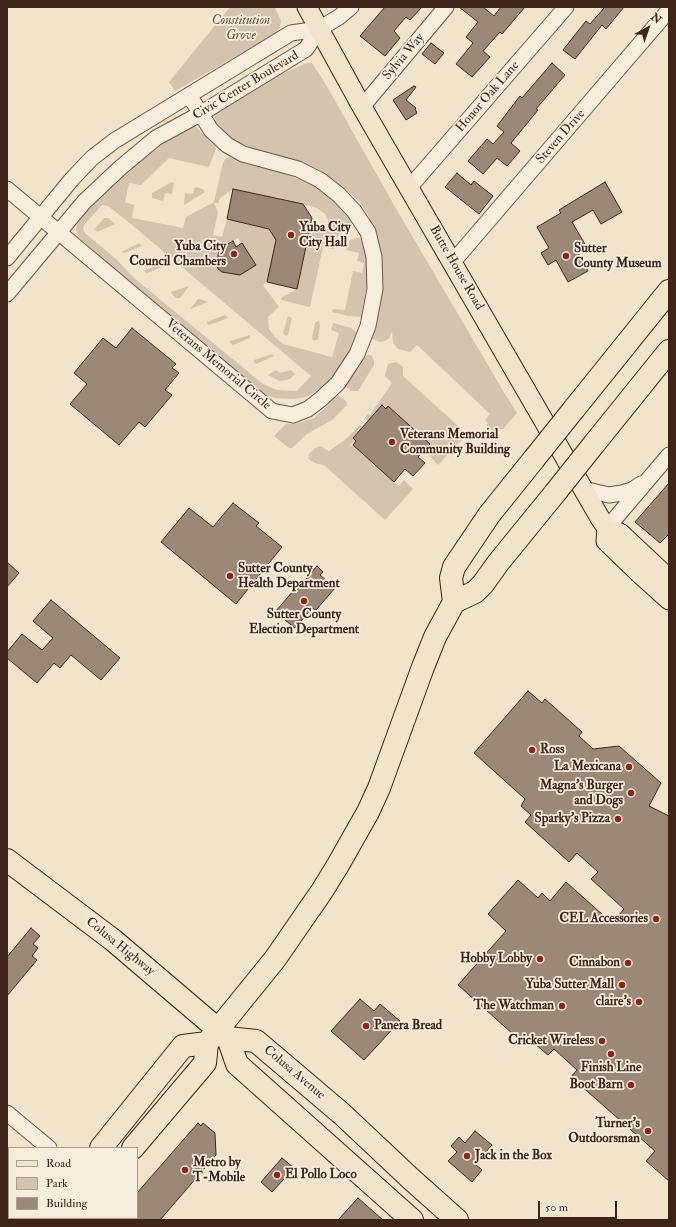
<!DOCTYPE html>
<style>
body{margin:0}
#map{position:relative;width:676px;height:1227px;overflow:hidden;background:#f2e3cb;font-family:"IM FELL Double Pica",serif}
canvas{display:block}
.frame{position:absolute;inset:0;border:8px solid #3f2519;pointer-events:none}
.legend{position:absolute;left:8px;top:1147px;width:130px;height:72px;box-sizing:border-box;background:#f7eddd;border:1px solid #ad9d8f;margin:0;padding:5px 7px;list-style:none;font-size:12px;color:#3f2519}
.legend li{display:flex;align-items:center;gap:8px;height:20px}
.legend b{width:20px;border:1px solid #ad9d8f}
.north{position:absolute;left:628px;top:8px;width:40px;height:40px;-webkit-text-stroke:3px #f7eddd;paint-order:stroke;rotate:40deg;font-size:11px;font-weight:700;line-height:16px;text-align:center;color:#3f2519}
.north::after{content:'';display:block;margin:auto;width:14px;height:18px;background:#3f2519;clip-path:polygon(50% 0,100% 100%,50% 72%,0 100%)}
.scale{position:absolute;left:538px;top:1201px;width:79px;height:18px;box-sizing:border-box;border:2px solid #3f2519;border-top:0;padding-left:5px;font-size:12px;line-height:14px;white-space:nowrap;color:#3f2519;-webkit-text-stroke:3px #f7eddd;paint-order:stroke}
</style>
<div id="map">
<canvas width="676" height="1227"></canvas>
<div class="frame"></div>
<ul class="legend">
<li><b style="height:5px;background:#f2e3cb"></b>Road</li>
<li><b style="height:11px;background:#d4c3ad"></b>Park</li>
<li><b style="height:11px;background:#9c8876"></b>Building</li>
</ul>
<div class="north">N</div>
<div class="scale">50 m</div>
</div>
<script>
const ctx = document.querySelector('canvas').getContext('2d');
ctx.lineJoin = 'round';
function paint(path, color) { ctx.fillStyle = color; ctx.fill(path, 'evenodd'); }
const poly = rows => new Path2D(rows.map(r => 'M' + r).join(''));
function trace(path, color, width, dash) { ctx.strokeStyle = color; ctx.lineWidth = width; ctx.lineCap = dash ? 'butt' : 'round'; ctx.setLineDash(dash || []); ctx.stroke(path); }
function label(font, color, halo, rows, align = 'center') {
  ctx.font = font + ' "IM FELL Double Pica",serif'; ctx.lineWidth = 3.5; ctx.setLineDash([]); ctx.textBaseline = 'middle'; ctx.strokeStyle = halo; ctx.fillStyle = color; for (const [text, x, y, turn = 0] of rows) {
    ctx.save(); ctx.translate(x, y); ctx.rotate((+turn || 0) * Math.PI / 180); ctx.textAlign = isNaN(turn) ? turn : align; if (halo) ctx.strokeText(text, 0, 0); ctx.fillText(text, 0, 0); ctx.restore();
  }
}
const green = poly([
 [230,7,275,7,281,21,280,28,275,34,175,91,169,82],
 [307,63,312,63,325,83,398,212,505,394,517,413,503,429,492,431,486,425,488,423,485,420,490,414,417,345,410,352,398,349,393,343,392,331,389,338,385,341,380,342,370,338,382,279,382,267,378,243,368,215,360,202,343,187,321,171,312,166,256,150,240,143,223,132,216,122,214,115,277,76],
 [195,126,215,146,214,147,216,149,209,167,169,158,141,185,129,183,125,202,134,205,132,218,183,228,186,217,214,202,223,163,226,158,230,157,245,163,291,176,314,185,333,199,352,221,351,224,341,232,337,238,334,249,323,247,310,307,281,300,282,297,297,289,310,227,329,231,328,220,325,214,317,208,303,204,233,189,220,198,218,203,214,203,218,212,213,235,222,237,227,219,269,229,276,240,267,282,263,285,279,307,268,317,269,329,275,337,283,344,332,357,339,333,331,330,333,323,351,328,356,332,356,335,350,351,334,375,323,387,306,397,294,399,275,398,264,394,252,386,128,283,78,236,76,229,78,221,82,213,132,166,169,140],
 [102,205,108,206,131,224,311,376,297,391,277,390,263,384,134,278,116,259,85,233,83,229,84,225],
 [238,238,255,265,240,275,222,272,218,269,217,264,219,249],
 [172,182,174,183,172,194,165,193,163,201,152,198,152,193],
 [195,187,203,189,205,192,184,205,185,193,193,194],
 [104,218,108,218,115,224,97,232,95,229],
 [359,237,365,248,367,258,368,271,366,290,361,317,348,316,332,312,333,309,345,310,353,271,362,273,364,263,357,261,359,253,346,250,350,240],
 [139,243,142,246,125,253,121,252],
 [163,264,165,266,147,273,144,271,145,270],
 [189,286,180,298,176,298,171,293,171,292],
 [200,299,208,302,190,309,198,299],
 [225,315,228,318,209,325,207,323,207,322],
 [288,316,292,318,288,335,286,336,283,333],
 [319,321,320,325,318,339,314,341,312,339,315,323,316,322],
 [250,335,250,338,233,345,230,342,230,341],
 [272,354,274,356,256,364,254,362,254,360],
 [362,355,370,355,372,356,374,361,374,365,358,391,351,391,344,385],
 [396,362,403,367,403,376,467,434,438,465,429,455,428,446,430,444,387,405,384,407,382,406,368,421,365,418,368,414,370,415,392,383,385,376,385,375,388,364],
 [276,370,280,373,291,370,295,374,290,379,280,381,268,375],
 [337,394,346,401,347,405,332,420,307,434,292,448,289,448,274,436,286,424,295,424,314,418,327,406],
 [360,425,362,427,353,437,355,440,348,447,353,445,399,486,404,480,413,489,385,520,325,466,320,464,317,464,308,459,309,454,314,449,320,446,329,451,346,439]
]);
const building = poly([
 [385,7,422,7,410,20,406,17,394,31,400,38,385,56,360,36,385,7],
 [459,7,483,7,494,16,501,7,525,7,502,34,500,32,483,51,490,57,472,77,456,64,473,43,466,37,478,22,459,7],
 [605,7,624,7,606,29,602,25,575,59,563,50,586,21,590,24,605,7],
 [431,43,444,53,435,64,422,54,431,43],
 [552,63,565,75,536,109,538,110,511,143,520,151,507,166,497,158,483,174,468,161,487,139,493,144,504,132,497,126,520,96,522,98,552,63],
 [414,86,416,87,406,100,416,108,415,109,417,113,406,120,393,100,414,86],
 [457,173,471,185,474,181,493,196,479,214,445,187,457,173],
 [605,182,622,212,601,224,593,210,572,222,586,246,579,250,580,251,578,253,588,271,568,282,556,260,548,265,541,253,549,248,537,227,561,213,559,210,605,182],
 [233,189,303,204,312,218,297,289,267,282,276,240,269,229,227,219,233,189],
 [233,241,236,247,242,243,256,265,240,275,222,272,218,269,217,264,219,249,233,241],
 [132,328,176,364,172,368,179,373,165,390,172,395,145,427,139,422,119,445,70,404,87,384,74,373,103,338,116,348,132,328],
 [382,405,386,409,388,406,430,444,418,457,425,463,413,476,405,469,394,482,353,445,356,441,353,438,382,405],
 [669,483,669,534,660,543,635,522,669,483],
 [233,503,259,523,256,526,282,547,236,604,161,542,189,508,213,527,233,503],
 [7,562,19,573,7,587,7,562],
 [317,566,323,572,320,575,335,588,316,610,312,608,295,628,275,612,294,590,295,592,317,566],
 [51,600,120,658,101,680,71,655,60,668,54,663,37,683,7,658,7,652,22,634,42,650,53,638,33,621,51,600],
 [528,691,542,703,545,699,582,732,579,736,593,749,619,746,661,783,649,806,669,816,669,1181,646,1161,655,1151,571,1077,577,1070,554,1049,548,1055,528,1038,523,1043,458,985,506,931,488,914,518,880,538,898,542,893,550,901,566,882,612,923,624,909,591,879,598,872,577,853,569,862,525,822,531,815,521,806,525,799,474,753,528,691],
 [31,928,40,936,33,944,38,948,32,956,37,960,7,996,7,957,31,928],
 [360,999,374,1011,380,1004,400,1021,364,1060,331,1031,360,999],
 [198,1123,201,1126,203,1123,215,1133,216,1155,160,1220,137,1220,137,1193,198,1123],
 [475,1131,492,1145,475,1164,482,1170,472,1182,448,1161,457,1152,451,1146,459,1137,465,1143,475,1131],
 [282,1158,294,1168,272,1192,261,1182,282,1158],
 [358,1198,383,1220,338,1220,358,1198]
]);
const minor = poly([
 [362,107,446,7],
 [409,188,566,7],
 [7,189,272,411,293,415,308,409,321,399,338,383,357,354,368,326,375,289,374,257,368,232,354,211,339,195,320,180,298,169,243,154,227,145,211,130,189,95],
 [7,258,72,179,92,158,114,141,291,33,319,29],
 [452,263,669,10],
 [7,294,84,202,120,168,156,138,200,114,306,49,319,29,339,17,351,7],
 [583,489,609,495,622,493,632,490,641,484],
 [607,528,669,455],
 [7,1113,49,1148]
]);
const major = poly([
 [307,7,362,107,600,518,607,528,620,533,669,579],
 [607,528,606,541,639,573,669,600]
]);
const highway = poly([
 [574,409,669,291],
 [594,444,669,351],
 [454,602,475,592,483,584,498,563,555,493],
 [7,860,113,940,228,1038],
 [228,1038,256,1041,342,1114,410,1178,457,1220],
 [228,1038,237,1064,412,1220],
 [101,1148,183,1046,207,1043],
 [133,1148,205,1063,207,1043,275,959,322,891,338,865,368,812,379,788,423,667,435,637,454,602,451,578,454,567,489,515,534,459],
 [40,1220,41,1218],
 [70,1220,72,1218]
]);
const highwayBridge = poly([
 [534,459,574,409],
 [555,493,594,444]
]);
const markers = [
 [291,235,4,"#8f2418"],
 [234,254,4,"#8f2418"],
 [566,256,4,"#8f2418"],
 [392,442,4,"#8f2418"],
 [230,576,4,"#8f2418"],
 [304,601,4,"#8f2418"],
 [532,750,4,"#8f2418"],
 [629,767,4,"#8f2418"],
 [631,793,4,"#8f2418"],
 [618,819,4,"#8f2418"],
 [656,919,4,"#8f2418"],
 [540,959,4,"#8f2418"],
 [628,963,4,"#8f2418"],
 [622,985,4,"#8f2418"],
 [639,1002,4,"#8f2418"],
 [562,1006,4,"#8f2418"],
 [366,1026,4,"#8f2418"],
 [602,1041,4,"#8f2418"],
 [611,1054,4,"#8f2418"],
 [631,1085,4,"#8f2418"],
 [648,1131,4,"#8f2418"],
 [467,1156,4,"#8f2418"],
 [185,1170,4,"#8f2418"],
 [277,1175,4,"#8f2418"]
];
const parkNames = [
 ["Constitution",241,21],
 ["Grove",241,36]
];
const streetNames = [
 ["Sylvia Way",404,57,-50],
 ["Civic Center Boulevard",246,86,-31],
 ["Honor Oak Lane",488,97,-49],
 ["Steven Drive",561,137,-49],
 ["Butte House Road",456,268,60],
 ["Veterans Memorial Circle",218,365,40],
 ["Colusa Highway",120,947,39],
 ["Colusa Avenue",294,1073,40]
];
const poiNames = [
 ["Yuba City",299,228,"left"],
 ["City Hall",299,243,"left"],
 ["Yuba City",226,247],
 ["Council Chambers",226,262],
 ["Sutter",574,249,"left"],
 ["County Museum",574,264,"left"],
 ["Veterans Memorial",400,435,"left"],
 ["Community Building",400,450,"left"],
 ["Sutter County",238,569,"left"],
 ["Health Department",238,584,"left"],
 ["Sutter County",304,615,"center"],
 ["Election Department",304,630,"center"],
 ["Ross",540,750,"left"],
 ["La Mexicana",621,767],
 ["Magna's Burger",623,786],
 ["and Dogs",623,801],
 ["Sparky's Pizza",610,819],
 ["CEL Accessories",648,919],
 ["Hobby Lobby",532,959],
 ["Cinnabon",620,963],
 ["Yuba Sutter Mall",614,985],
 ["claire's",631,1002],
 ["The Watchman",554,1006],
 ["Panera Bread",374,1026,"left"],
 ["Cricket Wireless",594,1041],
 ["Finish Line",611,1068,"center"],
 ["Boot Barn",623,1085],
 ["Turner's",640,1124],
 ["Outdoorsman",640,1139],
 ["Jack in the Box",475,1156,"left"],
 ["Metro by",193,1163,"left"],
 ["T-Mobile",193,1178,"left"],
 ["El Pollo Loco",285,1175,"left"]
];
paint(green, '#d4c3ad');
paint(building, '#9c8876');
trace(building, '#3f2519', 1);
trace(minor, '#6c5446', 17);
trace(major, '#3f2519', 21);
trace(highway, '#3f2519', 24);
trace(minor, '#f7eddd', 15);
trace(major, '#f2e3cb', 19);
trace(highway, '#f2e3cb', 22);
trace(highwayBridge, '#3f2519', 24, []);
trace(highwayBridge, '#f2e3cb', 22);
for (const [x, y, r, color] of markers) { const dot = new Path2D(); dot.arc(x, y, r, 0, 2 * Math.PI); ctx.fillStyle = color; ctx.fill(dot); trace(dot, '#f7eddd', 1.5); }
label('italic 13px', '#644c3e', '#f7eddd', parkNames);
label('13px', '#3f2519', '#f7eddd', streetNames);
label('bold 13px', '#3f2519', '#f7eddd', poiNames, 'right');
</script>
